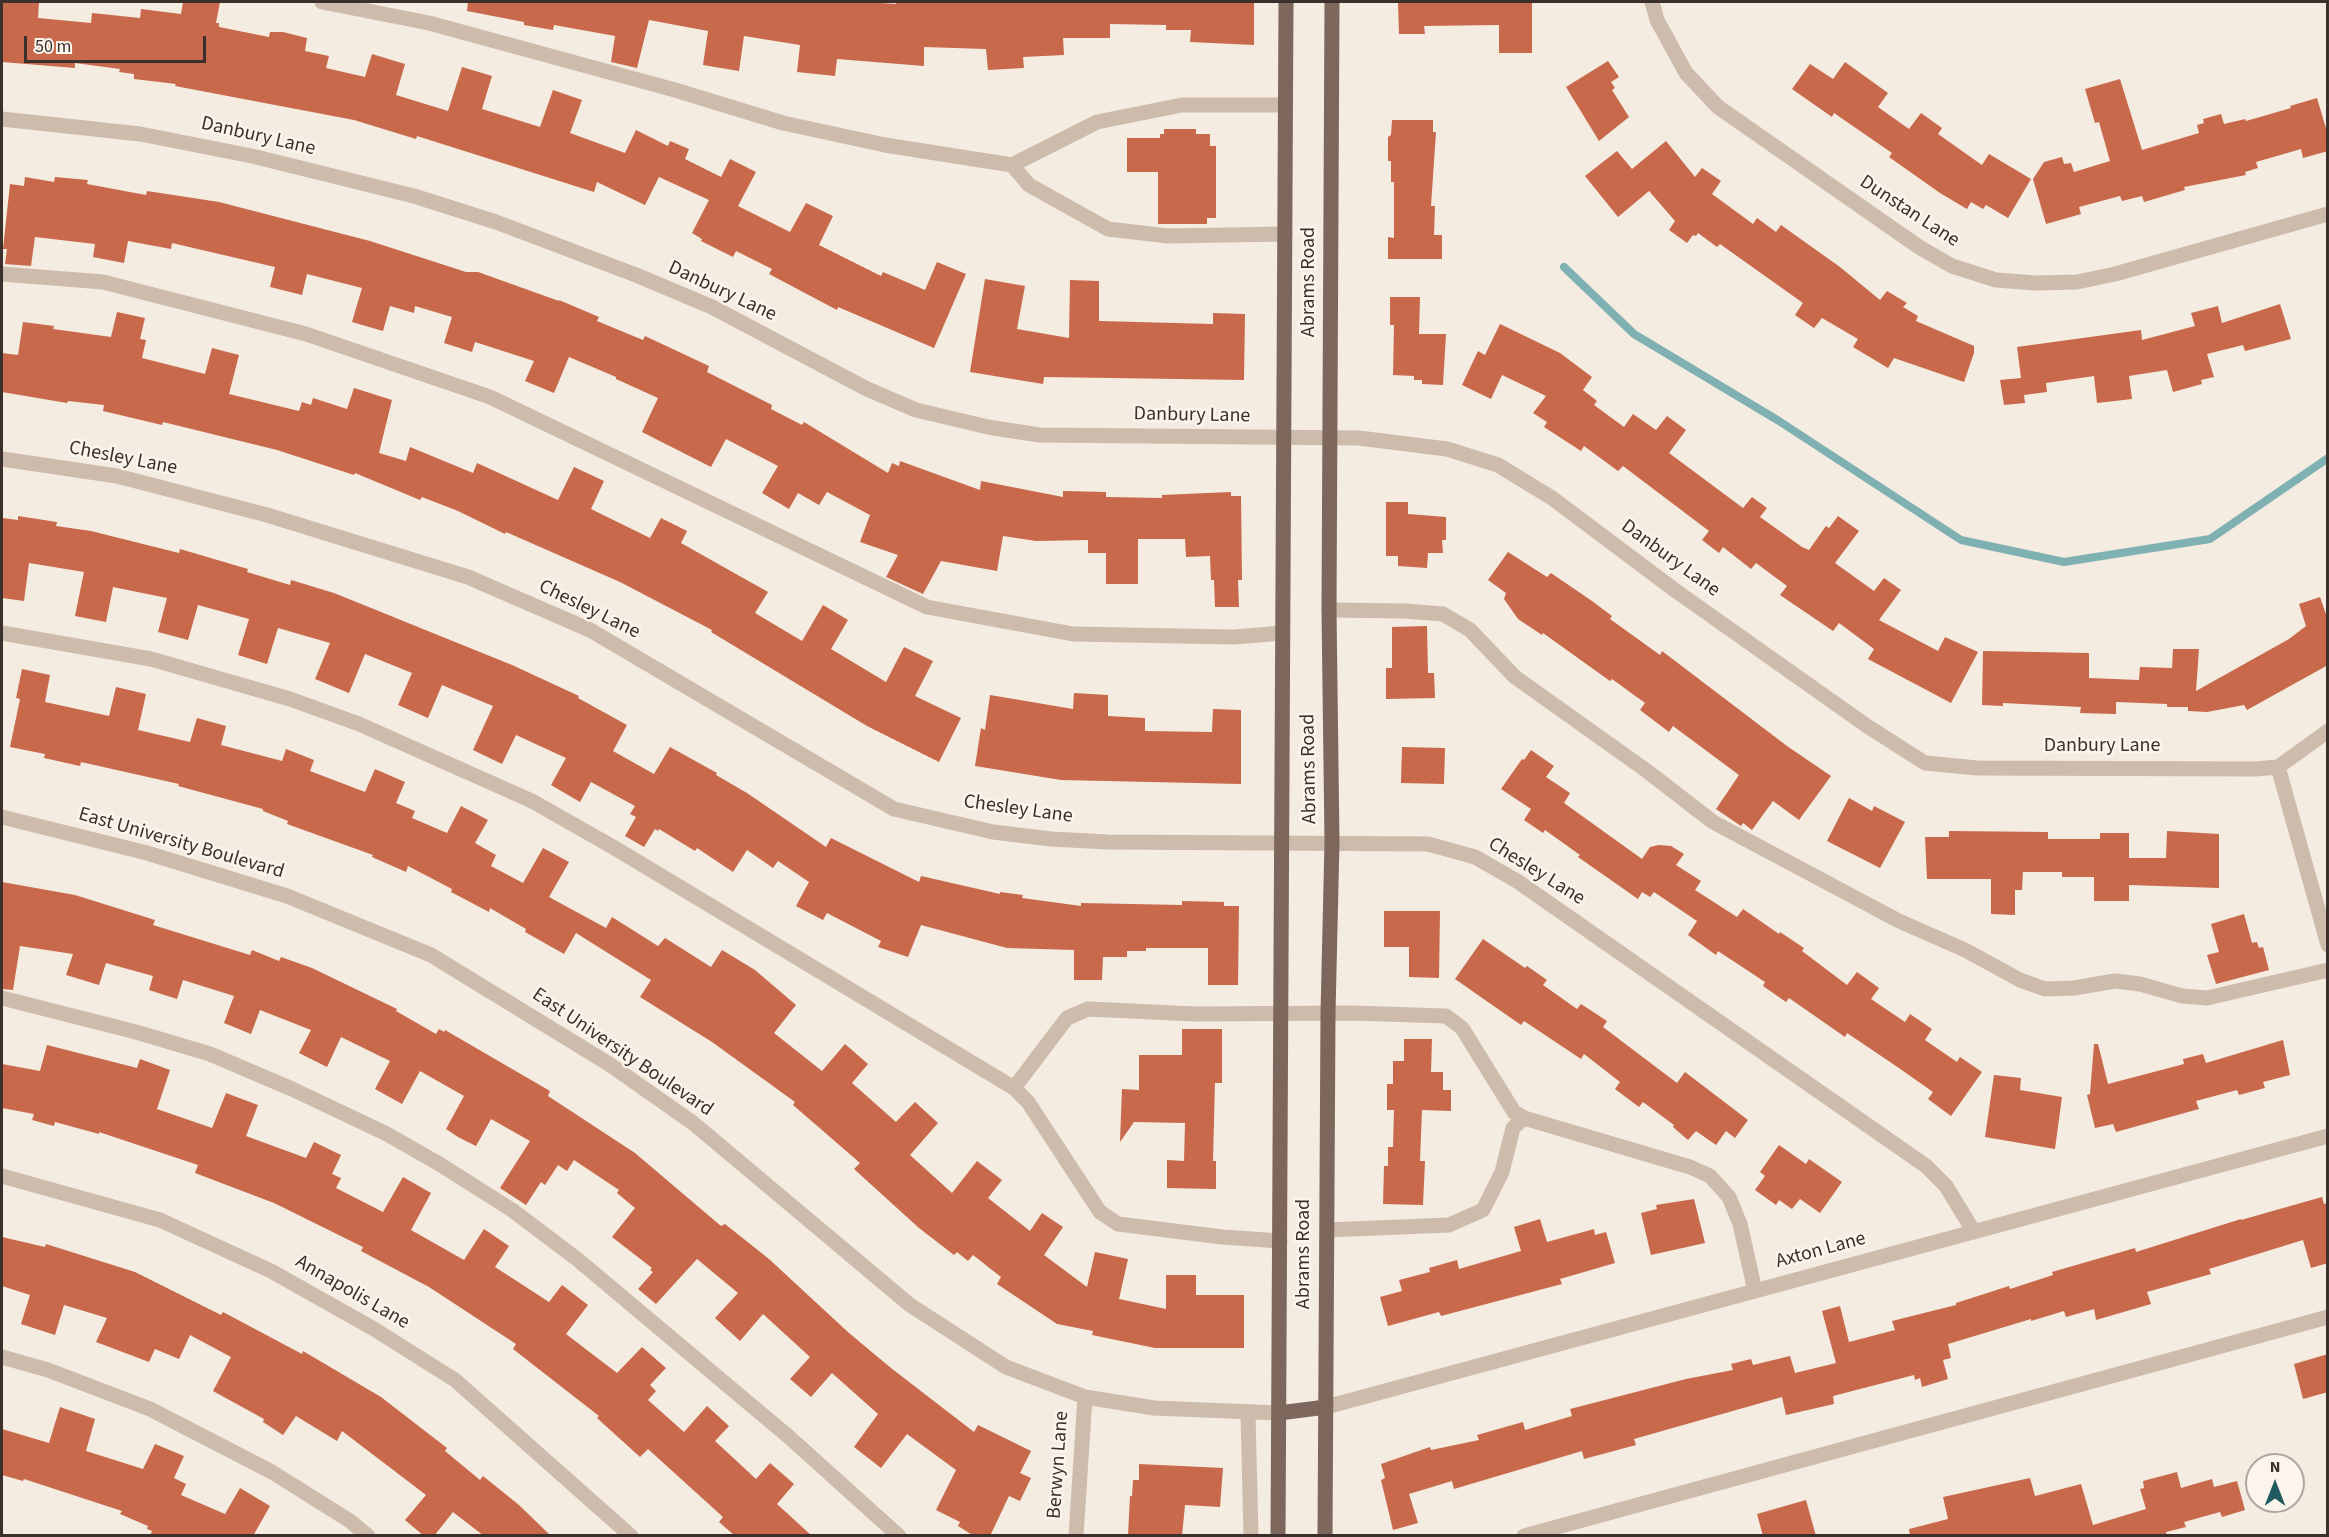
<!DOCTYPE html>
<style>
body{margin:0}
#map{position:relative;width:2329px;height:1537px;overflow:hidden;background:#f4ebe1;font-family:"Source Sans 3",sans-serif}
canvas{display:block}
.frame{position:absolute;inset:0;border:3px solid #3b302b;pointer-events:none}
.north{position:absolute;left:2245px;top:1453px;width:60px;height:60px;box-sizing:border-box;background:#fbf5ee;border:2px solid #aea6a0;border-radius:50%;rotate:0deg;font-size:16px;font-weight:700;line-height:24px;text-align:center;color:#3b302b}
.north::after{content:'';display:block;margin:auto;width:21px;height:27px;background:#1f5a5e;clip-path:polygon(50% 0,100% 100%,50% 72%,0 100%)}
.scale{position:absolute;left:24px;top:36px;width:182px;height:27px;box-sizing:border-box;border:3px solid #3b302b;border-top:0;padding-left:8px;font-size:18px;line-height:21px;white-space:nowrap;color:#3b302b;-webkit-text-stroke:4px #fbf5ee;paint-order:stroke}
</style>
<div id="map">
<canvas width="2329" height="1537"></canvas>
<div class="frame"></div>
<div class="north">N</div>
<div class="scale">50 m</div>
</div>
<script>
const ctx = document.querySelector('canvas').getContext('2d');
ctx.lineJoin = 'round';
const poly = rows => new Path2D(rows.map(r => 'M' + r).join(''));
function trace(path, color, width, dash) { ctx.strokeStyle = color; ctx.lineWidth = width; ctx.lineCap = dash ? 'butt' : 'round'; ctx.setLineDash(dash || []); ctx.stroke(path); }
function paint(path, color) { ctx.fillStyle = color; ctx.fill(path, 'evenodd'); }
function label(font, color, halo, rows, align = 'center') {
  ctx.font = font + ' "Source Sans 3",sans-serif'; ctx.lineWidth = 5; ctx.setLineDash([]); ctx.textBaseline = 'middle'; ctx.strokeStyle = halo; ctx.fillStyle = color; for (const [text, x, y, turn = 0] of rows) {
    ctx.save(); ctx.translate(x, y); ctx.rotate((+turn || 0) * Math.PI / 180); ctx.textAlign = isNaN(turn) ? turn : align; if (halo) ctx.strokeText(text, 0, 0); ctx.fillText(text, 0, 0); ctx.restore();
  }
}
const stream = poly([
 [1564,267,1634,334,1779,421,1961,540,2064,562,2210,539,2328,458]
]);
const building = poly([
 [3,2,39,2,38,18,91,23,92,13,140,18,141,9,181,14,183,2,220,2,216,23,219,23,219,27,269,37,270,32,283,32,307,38,305,51,329,56,326,68,365,77,372,54,405,64,396,95,448,111,462,67,492,76,482,109,540,127,553,90,582,100,570,133,625,153,636,130,668,146,670,141,689,149,685,159,721,177,730,159,756,172,738,206,790,232,806,203,833,216,819,245,881,276,883,272,925,290,937,262,966,274,934,348,838,307,837,310,769,274,772,269,736,251,733,257,701,241,702,239,692,233,709,200,659,177,645,205,597,182,594,192,417,136,416,139,354,120,175,86,176,84,134,79,134,74,119,72,120,69,75,63,75,68,2,62],
 [468,2,866,2,896,4,896,2,1254,2,1254,45,1190,42,1191,30,1166,30,1166,25,1110,24,1110,38,1063,38,1064,55,1023,57,1024,68,988,70,986,49,924,47,924,66,837,59,835,76,797,72,800,45,744,36,739,71,703,65,708,31,649,20,637,68,611,62,615,36,554,25,553,30,524,25,524,22,467,11],
 [1398,2,1532,2,1532,53,1499,53,1499,25,1424,26,1425,34,1399,34],
 [1608,61,1619,77,1611,82,1615,88,1612,90,1629,117,1599,141,1566,87],
 [1845,62,1888,93,1878,107,1909,129,1921,113,1942,128,1938,134,1982,165,1989,154,2031,179,2008,218,1986,205,1983,209,1971,202,1967,209,1940,193,1889,157,1892,153,1834,113,1832,117,1792,89,1810,64,1833,79],
 [2120,79,2142,150,2199,133,2197,125,2204,123,2203,119,2221,114,2224,124,2245,119,2246,121,2291,108,2290,106,2317,98,2328,135,2328,151,2303,158,2301,149,2256,162,2258,168,2245,172,2246,175,2184,187,2185,190,2144,202,2142,196,2122,201,2120,196,2079,207,2081,214,2046,224,2033,179,2044,162,2062,157,2064,164,2071,163,2074,172,2110,161,2099,122,2095,123,2085,89],
 [1392,120,1433,120,1433,132,1436,132,1431,206,1435,206,1434,235,1442,235,1442,259,1388,259,1388,237,1394,238,1394,182,1391,182,1391,161,1388,161,1388,137,1391,135],
 [1164,129,1196,129,1196,134,1210,134,1210,146,1216,146,1216,218,1207,218,1207,224,1158,224,1158,172,1127,172,1127,138,1160,138,1160,134,1164,134],
 [1666,141,1695,177,1702,168,1721,181,1712,194,1753,224,1757,218,1776,232,1781,225,1840,267,1880,300,1887,291,1907,303,1903,307,1918,316,1916,321,1974,346,1974,353,1964,382,1894,358,1888,368,1853,347,1858,339,1822,318,1814,328,1795,315,1803,303,1720,244,1717,247,1698,233,1696,236,1693,235,1687,243,1669,230,1675,221,1649,191,1618,217,1585,176,1617,151,1632,169],
 [25,177,54,182,55,177,88,180,87,184,146,195,147,191,219,202,370,241,466,272,478,272,559,301,559,300,599,317,597,321,643,340,645,336,709,366,707,372,772,405,771,409,802,425,804,422,888,473,892,463,899,466,900,461,980,490,981,481,1063,497,1063,491,1106,492,1106,497,1162,498,1162,495,1231,492,1231,496,1241,496,1242,580,1238,580,1239,607,1215,607,1214,580,1211,580,1210,556,1186,557,1185,539,1138,539,1138,584,1106,584,1106,553,1088,553,1088,540,1036,541,1003,536,997,571,941,561,923,594,886,577,898,555,860,542,870,515,827,492,819,505,798,493,789,509,762,493,778,466,726,439,711,467,642,432,658,398,616,379,616,377,569,357,554,393,525,381,534,361,475,342,472,352,444,343,452,317,415,306,414,313,390,306,383,331,352,322,362,288,307,274,302,295,270,287,275,267,172,243,171,249,128,241,124,263,93,257,95,244,35,237,31,266,5,264,7,249,3,249,10,184,24,186],
 [985,279,1025,286,1017,329,1069,338,1070,280,1099,281,1099,321,1213,324,1213,313,1245,314,1244,380,1044,377,1043,384,970,372],
 [1390,297,1420,297,1419,334,1446,334,1443,385,1422,384,1422,380,1414,380,1414,376,1393,375,1394,325,1390,325],
 [2280,304,2291,339,2245,351,2243,345,2207,354,2214,377,2201,380,2202,384,2173,392,2167,370,2129,376,2132,399,2097,403,2094,376,2046,383,2047,392,2024,395,2025,403,2004,405,2000,380,2021,378,2017,347,2141,330,2142,340,2195,326,2191,313,2218,306,2222,323],
 [117,312,145,318,140,339,146,340,142,358,205,374,212,348,239,355,229,394,299,411,302,402,311,405,313,398,347,409,354,388,392,400,379,453,406,461,410,447,473,473,477,463,558,500,574,467,604,481,591,509,650,538,661,518,687,531,681,543,768,592,755,613,802,641,823,605,848,620,831,649,886,682,904,647,933,661,915,696,961,718,939,762,867,726,711,632,712,630,620,582,506,532,505,534,458,511,422,497,420,500,355,473,354,475,277,450,163,422,162,425,103,411,104,405,68,401,67,403,2,392,2,353,18,355,23,322,54,326,53,329,111,337],
 [1500,324,1560,353,1592,377,1583,390,1597,401,1594,405,1624,427,1633,414,1656,430,1667,416,1686,430,1669,453,1743,508,1752,497,1767,508,1760,517,1802,547,1809,550,1826,526,1829,528,1838,516,1859,531,1835,563,1874,591,1884,578,1901,590,1879,620,1938,651,1945,637,1978,652,1951,703,1868,659,1874,649,1839,623,1833,631,1780,595,1787,586,1756,563,1751,569,1723,547,1719,553,1702,540,1709,531,1623,466,1618,471,1584,446,1581,451,1544,427,1547,422,1533,413,1546,396,1502,375,1491,399,1462,385,1478,351,1485,355],
 [1386,502,1408,502,1408,514,1446,517,1446,540,1442,540,1443,553,1428,553,1427,568,1398,566,1398,556,1386,556],
 [18,516,57,522,56,526,91,531,179,553,180,549,248,569,247,572,290,585,291,580,334,593,512,665,579,696,578,698,627,725,613,751,654,774,670,747,717,773,716,775,747,793,826,847,831,838,919,882,921,876,1000,894,1000,892,1023,895,1022,898,1081,906,1081,903,1182,905,1182,901,1224,902,1224,906,1239,906,1238,985,1208,985,1208,948,1146,948,1146,951,1127,951,1127,957,1103,957,1102,980,1074,980,1074,950,1007,948,921,925,908,957,878,947,881,941,827,913,823,920,796,906,809,882,778,861,773,868,747,850,733,872,697,848,695,851,659,829,658,831,655,829,644,847,625,836,636,817,630,814,635,806,591,782,580,802,551,785,566,758,516,735,502,764,473,750,493,706,442,685,428,718,398,705,412,673,365,654,349,693,315,679,330,643,278,628,267,664,238,655,249,619,198,605,188,640,158,632,167,598,113,587,106,622,75,616,84,572,29,563,24,601,2,598,3,518,18,520],
 [1508,552,1547,577,1551,573,1592,601,1612,616,1610,619,1660,655,1662,651,1787,746,1831,776,1799,820,1773,801,1752,830,1743,823,1741,826,1738,824,1716,809,1739,775,1673,726,1669,732,1640,710,1645,703,1612,679,1610,681,1543,633,1542,635,1518,619,1504,599,1506,593,1488,580],
 [2320,597,2328,620,2328,665,2247,710,2244,705,2207,712,2188,711,2188,707,2167,707,2167,704,2116,702,2116,714,2080,713,2081,707,2003,703,2003,706,1982,705,1983,651,2089,653,2089,678,2139,680,2140,667,2172,668,2173,649,2199,649,2196,691,2289,639,2306,626,2299,604],
 [1427,626,1428,673,1434,673,1435,698,1386,699,1386,668,1392,668,1392,627],
 [22,669,50,675,45,702,109,716,116,687,146,694,138,730,190,742,197,718,226,726,221,745,282,761,286,749,314,760,310,771,365,792,375,769,405,782,396,803,415,811,412,818,447,833,461,806,488,820,475,843,496,855,491,866,523,883,543,848,569,862,549,897,606,928,612,917,658,946,665,938,711,967,722,950,755,970,796,1005,774,1033,822,1071,845,1044,868,1064,852,1083,896,1122,915,1102,938,1123,910,1155,952,1193,977,1161,1002,1180,988,1198,1030,1231,1042,1213,1063,1227,1044,1255,1087,1287,1095,1252,1128,1259,1119,1299,1166,1309,1166,1275,1196,1275,1196,1295,1244,1295,1244,1348,1155,1348,1092,1335,1093,1331,1057,1324,997,1284,1001,1277,973,1255,968,1261,957,1252,954,1255,919,1228,854,1169,860,1163,793,1105,795,1102,712,1042,640,997,651,980,576,933,564,954,525,932,526,929,490,908,489,912,451,892,452,889,408,866,406,872,372,857,373,855,287,824,288,821,263,811,263,809,178,786,179,784,81,762,80,766,44,758,45,754,10,747,20,699,16,698],
 [1074,693,1108,695,1108,716,1145,718,1145,731,1212,732,1213,709,1241,710,1241,784,1061,780,975,766,981,728,985,730,990,695,1073,709],
 [1402,747,1445,748,1444,784,1401,783],
 [1531,750,1554,766,1546,777,1570,793,1564,803,1642,859,1650,847,1659,845,1671,846,1684,854,1676,865,1701,881,1695,890,1737,917,1743,909,1779,934,1780,932,1804,948,1802,951,1847,985,1857,972,1879,988,1871,999,1905,1022,1910,1014,1932,1029,1925,1040,1957,1062,1960,1057,1982,1072,1951,1116,1928,1099,1933,1092,1896,1066,1847,1033,1845,1037,1789,998,1786,1002,1763,986,1765,982,1718,951,1716,955,1688,935,1697,921,1654,892,1650,897,1642,892,1638,899,1578,857,1580,855,1545,830,1543,833,1524,820,1531,809,1501,789,1522,759,1524,760],
 [1849,798,1872,811,1874,806,1905,822,1880,868,1827,841],
 [1949,831,2048,832,2048,839,2100,839,2100,833,2129,833,2129,858,2166,858,2167,831,2219,834,2219,888,2129,885,2129,901,2094,901,2094,877,2062,877,2062,872,2023,872,2022,890,2015,890,2015,915,1991,914,1991,879,1927,879,1925,837,1949,837],
 [2,882,75,895,155,920,153,925,250,955,252,950,279,961,281,957,312,968,397,1009,396,1011,436,1034,439,1029,444,1032,445,1030,550,1091,548,1096,635,1153,721,1226,725,1224,769,1259,849,1333,891,1368,974,1432,978,1425,1031,1451,1020,1473,1031,1478,1020,1501,1009,1496,990,1536,974,1536,958,1526,960,1522,936,1510,956,1470,907,1434,881,1468,854,1447,878,1414,832,1373,811,1397,790,1379,810,1357,763,1314,740,1341,715,1318,738,1293,697,1259,656,1304,638,1289,653,1272,650,1270,652,1268,612,1237,635,1208,617,1193,619,1190,574,1160,567,1171,558,1165,545,1185,541,1182,526,1205,500,1188,530,1141,491,1119,476,1146,458,1137,446,1129,464,1096,420,1071,402,1104,375,1089,390,1061,341,1037,327,1067,299,1053,311,1030,260,1010,251,1034,224,1023,234,996,183,980,177,999,149,990,153,976,106,963,99,985,66,975,73,954,20,946,13,990,2,989],
 [1384,911,1440,911,1439,978,1409,977,1409,947,1384,947],
 [2244,914,2252,943,2257,942,2259,948,2263,947,2269,970,2216,984,2207,955,2219,952,2211,924],
 [1483,939,1525,968,1527,966,1547,980,1543,985,1577,1009,1581,1004,1607,1021,1603,1027,1677,1083,1685,1072,1748,1120,1735,1138,1726,1131,1716,1145,1696,1131,1688,1140,1673,1127,1674,1125,1643,1102,1639,1107,1615,1089,1620,1082,1584,1054,1581,1059,1524,1021,1521,1025,1455,979],
 [1182,1029,1222,1029,1222,1083,1215,1083,1213,1161,1216,1161,1216,1189,1167,1188,1167,1160,1184,1161,1185,1123,1134,1122,1120,1142,1122,1089,1139,1090,1139,1055,1182,1055],
 [1404,1039,1432,1039,1431,1072,1443,1072,1443,1090,1451,1090,1451,1111,1422,1110,1420,1161,1425,1161,1423,1205,1383,1204,1384,1166,1388,1166,1388,1147,1393,1147,1394,1110,1387,1110,1387,1084,1393,1084,1393,1061,1404,1061],
 [2283,1040,2290,1075,2263,1082,2265,1088,2239,1095,2237,1090,2196,1101,2199,1109,2116,1132,2113,1124,2095,1128,2087,1095,2090,1094,2094,1044,2098,1044,2108,1084,2184,1064,2183,1059,2203,1054,2206,1063],
 [47,1045,137,1068,140,1059,170,1070,157,1109,212,1128,226,1093,258,1105,246,1136,306,1158,314,1142,341,1155,332,1174,341,1178,336,1188,383,1212,403,1177,431,1193,411,1230,464,1260,484,1229,509,1246,495,1267,549,1302,562,1285,588,1305,566,1334,617,1373,642,1347,666,1368,650,1385,656,1391,648,1400,684,1432,707,1406,729,1426,715,1441,756,1479,770,1463,794,1484,777,1504,812,1536,735,1536,719,1522,723,1517,648,1449,640,1457,597,1418,599,1416,513,1349,516,1344,429,1287,361,1251,363,1247,274,1203,195,1173,198,1165,99,1132,99,1134,55,1122,54,1126,32,1120,34,1114,2,1108,2,1064,40,1071],
 [1994,1075,2021,1078,2020,1090,2062,1097,2055,1149,1985,1137],
 [1779,1145,1806,1164,1809,1159,1842,1182,1820,1213,1800,1199,1792,1209,1779,1200,1776,1205,1755,1190,1765,1176,1760,1172],
 [2322,1197,2324,1204,2328,1203,2328,1263,2311,1268,2303,1240,2209,1269,2211,1274,2147,1292,2151,1304,2096,1320,2094,1309,2066,1317,2064,1311,2031,1321,2031,1319,1948,1344,1951,1358,1943,1360,1948,1379,1922,1387,1920,1378,1915,1380,1914,1375,1833,1396,1834,1404,1786,1415,1782,1397,1634,1439,1636,1445,1584,1459,1582,1451,1454,1489,1452,1481,1409,1494,1418,1523,1393,1530,1381,1480,1385,1478,1381,1464,1430,1447,1431,1450,1479,1440,1477,1435,1523,1422,1525,1430,1572,1416,1570,1409,1686,1379,1733,1370,1731,1364,1751,1359,1753,1365,1790,1356,1795,1373,1836,1363,1822,1311,1840,1306,1849,1342,1895,1330,1892,1321,1956,1305,1956,1303,2009,1286,2010,1289,2053,1275,2052,1272,2135,1248,2136,1252,2241,1219,2241,1220],
 [1694,1199,1705,1243,1651,1255,1641,1213,1657,1209,1656,1205],
 [1540,1219,1547,1242,1594,1229,1595,1235,1606,1232,1615,1263,1560,1279,1562,1284,1441,1316,1439,1312,1388,1326,1380,1297,1402,1291,1399,1280,1430,1272,1429,1268,1457,1260,1459,1269,1521,1251,1514,1227],
 [2,1237,45,1247,46,1244,135,1272,221,1315,223,1312,302,1354,303,1351,381,1397,447,1448,445,1451,480,1480,483,1476,519,1505,551,1536,484,1536,453,1512,434,1536,424,1536,405,1520,426,1495,342,1431,337,1441,296,1416,283,1435,263,1422,264,1419,213,1391,231,1357,190,1335,179,1359,155,1349,149,1362,96,1342,107,1318,64,1305,55,1335,21,1324,30,1295,2,1286],
 [2328,1354,2328,1392,2303,1399,2294,1364],
 [60,1407,95,1419,86,1451,143,1469,155,1444,184,1456,174,1478,186,1484,181,1495,225,1514,240,1488,270,1506,253,1536,150,1536,152,1531,147,1529,148,1526,120,1514,122,1511,24,1479,23,1481,2,1475,2,1429,49,1443],
 [1139,1464,1223,1468,1220,1507,1185,1505,1182,1536,1128,1535,1130,1496,1132,1496,1133,1480,1139,1480],
 [2177,1472,2181,1488,2212,1479,2214,1487,2237,1481,2245,1510,2222,1517,2220,1512,2184,1522,2186,1527,2166,1532,2167,1536,1910,1536,1909,1529,1948,1519,1943,1497,2030,1478,2035,1496,2081,1484,2093,1525,2146,1509,2140,1489,2144,1488,2143,1481],
 [1806,1500,1816,1536,1763,1536,1757,1514]
]);
const minor = poly([
 [322,2,429,23,675,90,783,123,885,145,1012,165,1097,122,1182,105,1285,105],
 [1652,2,1657,20,1686,73,1718,107,1919,247,1952,266,1996,280,2036,283,2077,282,2115,274,2328,214],
 [2,119,140,134,252,156,414,196,496,222,636,275,712,307,867,389,916,410,988,427,1039,435,1359,438,1447,449,1498,465,1552,498,1676,591,1867,726,1925,763,1977,768,2255,769,2278,767,2328,731],
 [1012,165,1029,185,1108,229,1168,236,1285,234],
 [2,274,103,282,306,334,490,397,927,607,1073,634,1234,637,1283,633],
 [2,459,117,476,267,515,468,577,590,630,894,809,993,832,1051,839,1108,842,1428,844,1475,857,1517,881,1926,1166,1946,1186,1974,1232],
 [1329,610,1404,611,1443,614,1470,630,1515,677,1647,771,1713,822,1899,921,1965,950,2020,980,2045,989,2074,988,2115,981,2140,984,2182,996,2207,998,2328,970],
 [2,633,151,659,290,699,359,724,532,801,613,847,1014,1088,1028,1102,1100,1212,1118,1224,1222,1237,1280,1241],
 [2278,767,2328,945],
 [2,817,147,853,287,896,431,955,609,1064,693,1123,910,1305,1006,1367,1085,1397,1154,1408,1279,1413],
 [2,998,136,1032,210,1054,292,1089,387,1134,441,1165,512,1210,577,1259,789,1437,899,1536],
 [1014,1088,1067,1018,1088,1009,1195,1014,1351,1013,1446,1016,1462,1028,1514,1112,1524,1118,1690,1167,1710,1176,1729,1197,1740,1224,1755,1291],
 [2,1176,160,1220,271,1271,374,1329,455,1380,631,1536],
 [1327,1230,1449,1225,1483,1210,1502,1172,1513,1128,1524,1118],
 [2,1357,48,1370,150,1409,272,1472,350,1521,368,1536],
 [1326,1407,2328,1136],
 [1248,1413,1251,1536],
 [1076,1536,1085,1397],
 [1524,1536,2328,1317]
]);
const major = poly([
 [1279,1413,1326,1407],
 [1278,1536,1286,2],
 [1325,1536,1328,1013,1332,842,1329,610,1332,2]
]);
const streetNames = [
 ["Danbury Lane",258,137,13],
 ["Dunstan Lane",1909,212,33],
 ["Abrams Road",1310,282,-90],
 ["Danbury Lane",722,292,25],
 ["Danbury Lane",1192,416,1],
 ["Chesley Lane",123,459,11],
 ["Danbury Lane",1670,559,36],
 ["Chesley Lane",589,610,26],
 ["Danbury Lane",2102,747],
 ["Abrams Road",1310,769,-91],
 ["Chesley Lane",1018,810,8],
 ["East University Boulevard",181,844,16],
 ["Chesley Lane",1536,872,32],
 ["East University Boulevard",622,1053,34],
 ["Axton Lane",1821,1251,-15],
 ["Abrams Road",1305,1254,-90],
 ["Annapolis Lane",352,1293,30],
 ["Berwyn Lane",1059,1465,-86]
];
trace(stream, '#7fb0b2', 8);
paint(building, '#c8694b');
trace(minor, '#cdbbac', 15);
trace(major, '#7d675c', 15);
label('20px', '#3b302b', '#fbf5ee', streetNames);
</script>
